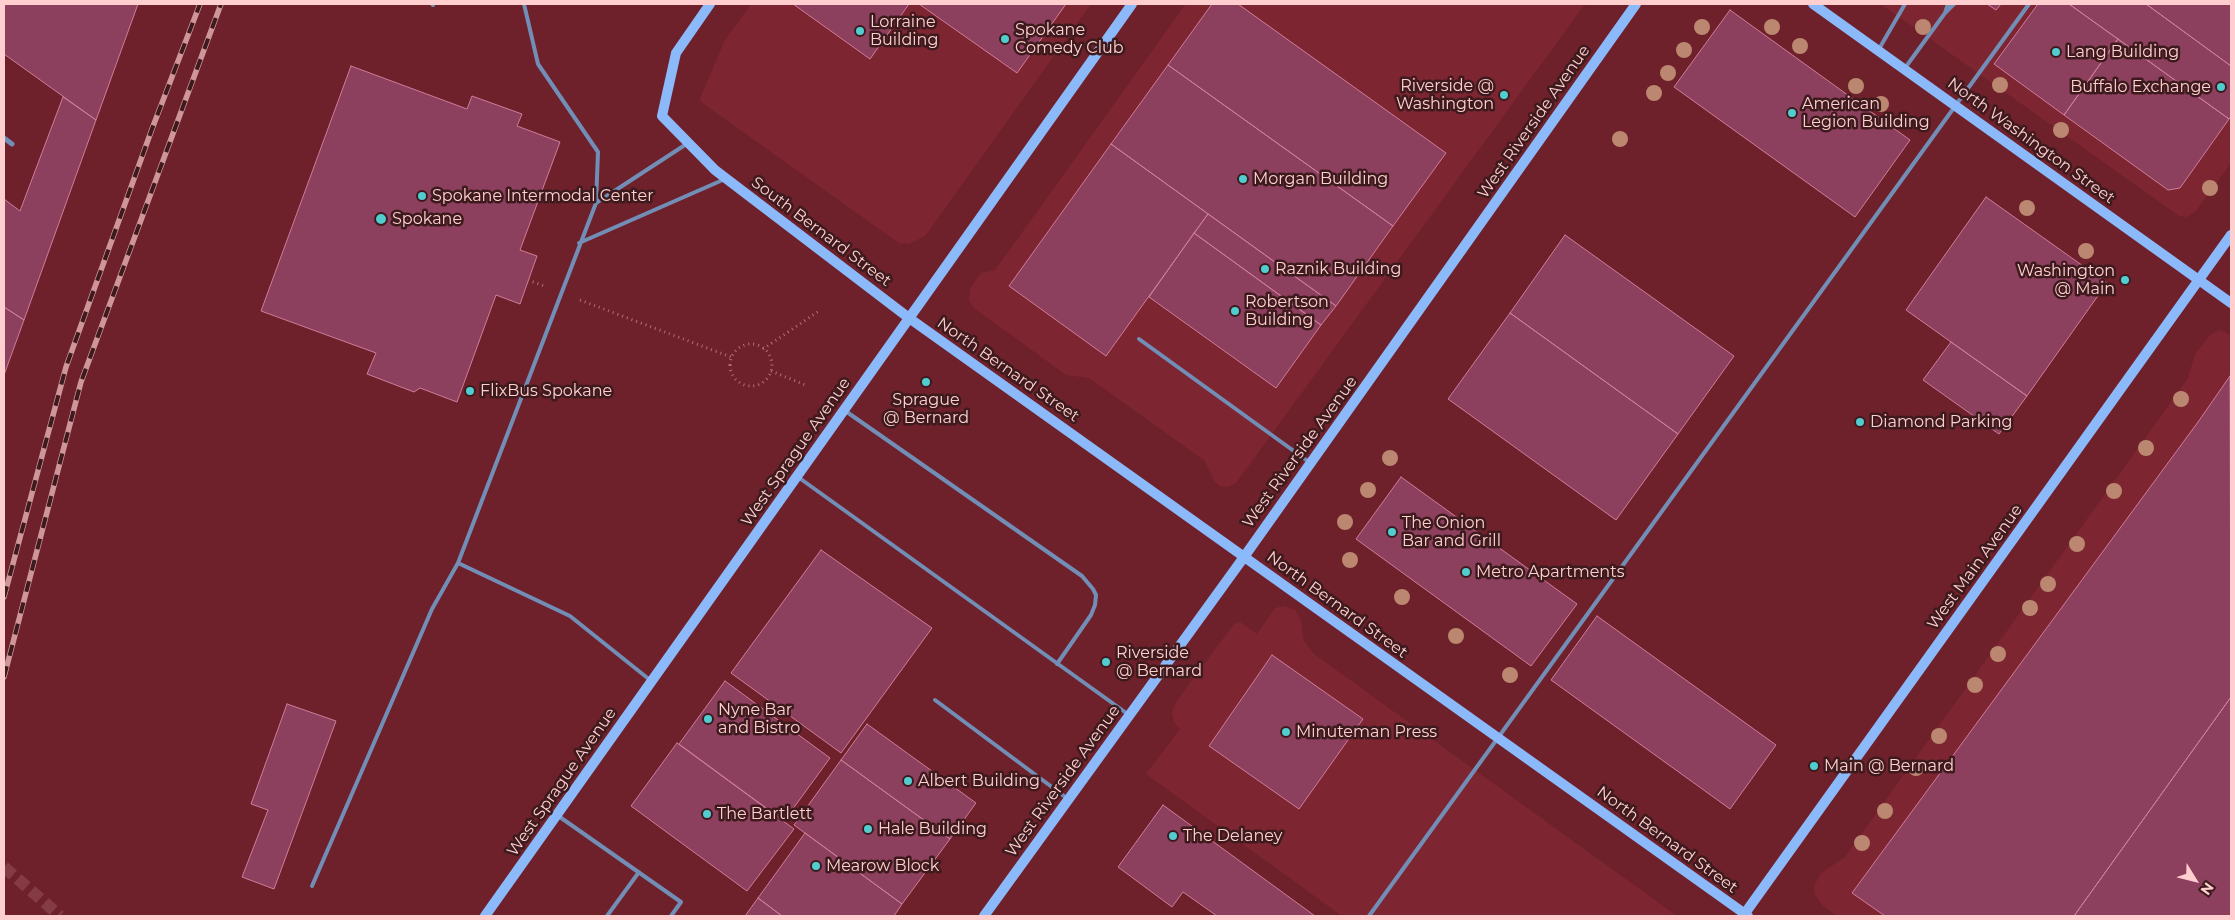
<!DOCTYPE html>
<style>
body{margin:0}
#map{position:relative;width:2235px;height:920px;overflow:hidden;background:#6e212a;font-family:Montserrat,sans-serif}
canvas{display:block}
.frame{position:absolute;inset:0;border:5px solid #ffcfcf;pointer-events:none}
.north{position:absolute;left:2170px;top:855px;width:50px;height:50px;-webkit-text-stroke:4px #3d1a1d;paint-order:stroke;rotate:126deg;font-size:14px;font-weight:700;line-height:20px;text-align:center;color:#ffcfcf}
.north::after{content:'';display:block;margin:auto;width:18px;height:22px;background:#ffcfcf;clip-path:polygon(50% 0,100% 100%,50% 72%,0 100%)}
</style>
<div id="map">
<canvas width="2235" height="920"></canvas>
<div class="frame"></div>
<div class="north">N</div>
</div>
<script>
const ctx = document.querySelector('canvas').getContext('2d');
ctx.lineJoin = 'round';
function paint(path, color) { ctx.fillStyle = color; ctx.fill(path, 'evenodd'); }
const poly = rows => new Path2D(rows.map(r => 'M' + r).join(''));
function trace(path, color, width, dash) { ctx.strokeStyle = color; ctx.lineWidth = width; ctx.lineCap = dash ? 'butt' : 'round'; ctx.setLineDash(dash || []); ctx.stroke(path); }
function label(font, color, halo, rows, align = 'center') {
  ctx.font = font + ' Montserrat,sans-serif'; ctx.lineWidth = 5; ctx.setLineDash([]); ctx.textBaseline = 'middle'; ctx.strokeStyle = halo; ctx.fillStyle = color; for (const [text, x, y, turn = 0] of rows) {
    ctx.save(); ctx.translate(x, y); ctx.rotate((+turn || 0) * Math.PI / 180); ctx.textAlign = isNaN(turn) ? turn : align; if (halo) ctx.strokeText(text, 0, 0); ctx.fillText(text, 0, 0); ctx.restore();
  }
}
const built = poly([
 [751,4,1091,4,925,236,909,244,899,243,701,102,700,98,725,40],
 [1186,4,1585,4,1236,483,1228,487,1220,486,1214,481,1205,461,1089,378,1066,375,974,308,969,301,970,289,981,273,995,270],
 [1881,4,2231,4,2231,163,2195,212,2187,217,2179,216],
 [2221,330,2231,336,2231,916,1837,916,1823,906,1815,895,1814,886,1821,873,1845,857,2188,378,2195,354,2211,334],
 [1284,606,1295,610,1301,620,1304,641,1314,654,1677,916,1342,916,1146,774,1180,729,1174,722,1172,713,1176,702,1234,624,1240,622,1257,634,1275,608]
]);
const building = poly([
 [4,4,138,4,96,120,4,54,4,4],
 [793,4,909,4,870,59,793,4],
 [919,4,1066,4,1017,73,919,4],
 [1212,4,1238,4,1446,153,1393,226,1168,65,1212,4],
 [1987,4,2001,4,1996,10,1987,4],
 [2038,4,2069,4,2118,39,2064,115,1994,64,2038,4],
 [2069,4,2146,4,2231,66,2231,116,2229,119,2069,4],
 [2146,4,2229,4,2231,5,2231,66,2146,4],
 [1730,10,1910,140,1855,217,1674,87,1730,10],
 [2118,39,2229,119,2180,188,2168,190,2064,115,2118,39],
 [1168,65,1393,226,1336,306,1111,144,1168,65],
 [351,66,467,109,472,96,522,114,517,126,560,142,520,250,537,256,520,304,496,295,457,402,420,388,414,392,367,374,376,353,261,311,351,66],
 [63,97,96,120,24,320,4,307,4,199,20,211,63,97],
 [1111,144,1208,214,1106,356,1009,286,1111,144],
 [1986,197,2107,283,2027,396,1906,310,1986,197],
 [1208,214,1336,306,1321,325,1194,233,1208,214],
 [1194,233,1321,325,1276,388,1149,297,1194,233],
 [1565,235,1734,356,1678,434,1510,313,1565,235],
 [4,307,24,320,4,375,4,307],
 [1510,313,1678,434,1616,520,1448,399,1510,313],
 [1951,342,2027,396,1999,434,1923,380,1951,342],
 [2230,376,2231,697,2074,916,1885,916,1852,893,2198,422,2230,376],
 [1401,477,1577,604,1531,666,1356,539,1401,477],
 [821,550,932,628,841,753,731,673,821,550],
 [1597,616,1776,745,1730,809,1551,680,1597,616],
 [1272,655,1363,719,1299,809,1209,746,1272,655],
 [725,681,830,758,784,821,679,744,725,681],
 [2231,697,2231,916,2074,916,2231,697],
 [287,704,336,721,274,889,242,877,268,810,251,804,287,704],
 [867,724,976,803,950,839,841,760,867,724],
 [677,743,794,829,747,891,631,806,677,743],
 [841,760,950,839,902,904,794,825,841,760],
 [1163,805,1315,916,1217,916,1183,892,1172,907,1118,867,1163,805],
 [805,833,902,904,894,916,782,916,758,898,805,833],
 [758,898,782,916,745,916,758,898]
]);
const primaryTunnel = poly([
 [4,867,60,916]
]);
const path = poly([
 [528,280,544,286],
 [580,300,731,357],
 '730 365a21 21 0 1 1 42 0a21 21 0 1 1-42 0Z',
 [763,349,819,311],
 [771,371,808,386]
]);
const lane = poly([
 [432,4,433,5],
 [524,4,538,64,598,152,596,203,458,563,570,616,650,680],
 [1945,13,1954,4],
 [1879,49,1905,4],
 [1905,68,1945,13,1948,4],
 [596,203,688,143],
 [579,243,725,179],
 [1139,339,1309,462],
 [844,410,1082,576,1093,589,1096,595,1095,605,1091,615,1057,664],
 [798,477,1129,715],
 [935,700,1068,799],
 [557,815,681,902,671,916],
 [312,886,432,609,458,563],
 [607,916,639,872],
 [1369,916,2029,4]
]);
const street = poly([
 [4,138,12,144]
]);
const secondary = poly([
 [710,4,676,53,662,116,715,170,909,318,1748,916],
 [1813,4,2231,303],
 [485,916,1132,4],
 [984,916,1244,557,1636,4],
 [1743,916,2231,235]
]);
const rail = poly([
 [4,597,66,367,152,129,200,4],
 [4,677,81,382,221,4]
]);
const trees = [
 [1702,27],
 [1772,27],
 [1923,27],
 [1800,46],
 [1684,50],
 [1668,73],
 [2000,85],
 [1856,86],
 [1654,93],
 [1881,104],
 [2061,130],
 [1620,139],
 [2210,188],
 [2027,208],
 [2086,251],
 [2181,399],
 [2146,448],
 [1390,458],
 [1368,490],
 [2114,491],
 [1345,522],
 [2077,544],
 [1350,560],
 [2048,584],
 [1402,597],
 [2030,608],
 [1456,636],
 [1998,654],
 [1510,675],
 [1975,685],
 [1939,736],
 [1916,768],
 [1885,811],
 [1862,843]
];
const markers = [
 [860,31,5,"#52cdcf"],
 [1005,39,5,"#52cdcf"],
 [2056,52,5,"#52cdcf"],
 [2221,87,5,"#52cdcf"],
 [1504,95,5,"#52cdcf"],
 [1792,113,5,"#52cdcf"],
 [1243,179,5,"#52cdcf"],
 [422,196,5,"#52cdcf"],
 [381,219,6,"#52cdcf"],
 [1265,269,5,"#52cdcf"],
 [2125,280,5,"#52cdcf"],
 [1235,311,5,"#52cdcf"],
 [926,382,5,"#52cdcf"],
 [470,391,5,"#52cdcf"],
 [1860,422,5,"#52cdcf"],
 [1392,532,5,"#52cdcf"],
 [1466,572,5,"#52cdcf"],
 [1106,662,5,"#52cdcf"],
 [708,719,5,"#52cdcf"],
 [1286,732,5,"#52cdcf"],
 [1814,766,5,"#52cdcf"],
 [908,781,5,"#52cdcf"],
 [707,814,5,"#52cdcf"],
 [868,829,5,"#52cdcf"],
 [1173,836,5,"#52cdcf"],
 [816,866,5,"#52cdcf"]
];
const poiNames = [
 ["Lorraine",870,22],
 ["Building",870,40],
 ["Spokane",1015,30],
 ["Comedy Club",1015,48],
 ["Lang Building",2066,52],
 ["Riverside @",1494,86,"right"],
 ["Washington",1494,104,"right"],
 ["Buffalo Exchange",2211,87,"right"],
 ["American",1802,104],
 ["Legion Building",1802,122],
 ["Morgan Building",1253,179],
 ["Spokane Intermodal Center",432,196],
 ["Spokane",392,219],
 ["Raznik Building",1275,269],
 ["Washington",2115,271,"right"],
 ["@ Main",2115,289,"right"],
 ["Robertson",1245,302],
 ["Building",1245,320],
 ["FlixBus Spokane",480,391],
 ["Sprague",926,400,"center"],
 ["@ Bernard",926,418,"center"],
 ["Diamond Parking",1870,422],
 ["The Onion",1402,523],
 ["Bar and Grill",1402,541],
 ["Metro Apartments",1476,572],
 ["Riverside",1116,653],
 ["@ Bernard",1116,671],
 ["Nyne Bar",718,710],
 ["and Bistro",718,728],
 ["Minuteman Press",1296,732],
 ["Main @ Bernard",1824,766],
 ["Albert Building",918,781],
 ["The Bartlett",717,814],
 ["Hale Building",878,829],
 ["The Delaney",1183,836],
 ["Mearow Block",826,866]
];
const streetNames = [
 ["West Riverside Avenue",1534,122,-55],
 ["North Washington Street",2031,141,36],
 ["South Bernard Street",821,232,37],
 ["North Bernard Street",1008,370,35],
 ["West Sprague Avenue",796,452,-55],
 ["West Riverside Avenue",1300,452,-54],
 ["West Main Avenue",1975,567,-54],
 ["North Bernard Street",1337,605,36],
 ["West Riverside Avenue",1063,781,-54],
 ["West Sprague Avenue",562,782,-55],
 ["North Bernard Street",1667,840,36]
];
paint(built, '#7d2631');
paint(building, '#8d405e');
trace(building, '#d07c9b', 1);
trace(primaryTunnel, '#843b43', 12, [12, 6]);
trace(path, '#af7075', 3, [1, 4]);
trace(lane, '#728eb7', 4);
trace(street, '#728eb7', 5);
trace(secondary, '#8cb9fa', 10);
trace(rail, '#cf9699', 5.5);
trace(rail, '#3d1a1d', 4, [11]);
ctx.fillStyle = '#bc8770';
for (const [x, y] of trees) { ctx.beginPath(); ctx.arc(x, y, 8, 0, 2 * Math.PI); ctx.fill(); }
for (const [x, y, r, color] of markers) { const dot = new Path2D(); dot.arc(x, y, r, 0, 2 * Math.PI); ctx.fillStyle = color; ctx.fill(dot); trace(dot, '#3d1a1d', 2); }
label('16px', '#ffcfcf', '#3d1a1d', poiNames, 'left');
label('16px', '#ffcfcf', '#3d1a1d', streetNames);
</script>
